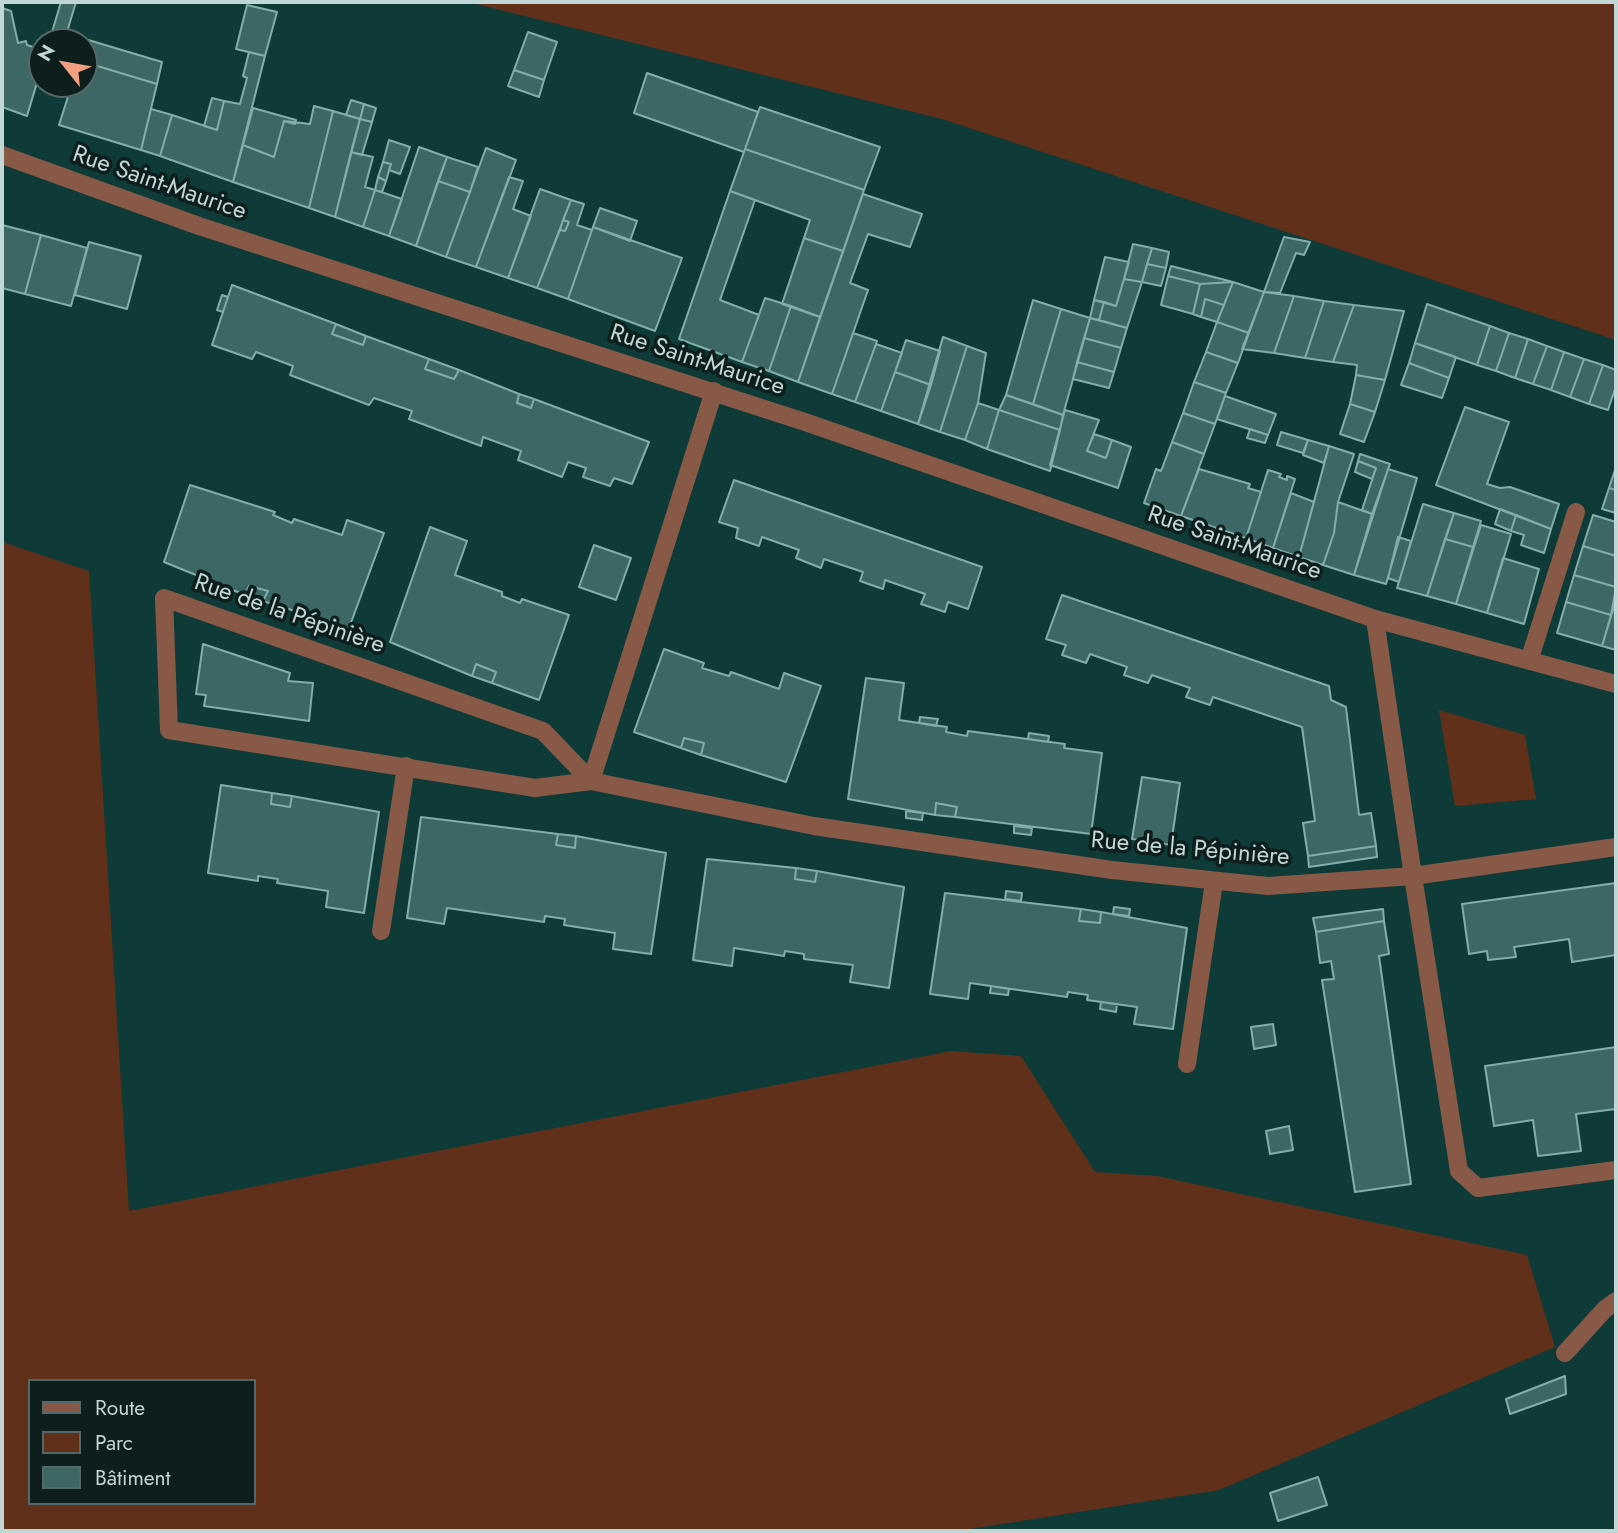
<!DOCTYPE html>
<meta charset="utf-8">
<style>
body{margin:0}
#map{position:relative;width:1618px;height:1533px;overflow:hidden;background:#0e3b38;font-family:Jost,sans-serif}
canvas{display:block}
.frame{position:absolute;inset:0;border:4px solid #c1d7d5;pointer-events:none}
.legend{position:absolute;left:28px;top:1379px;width:228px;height:126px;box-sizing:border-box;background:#0d1e1d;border:2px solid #556867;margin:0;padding:9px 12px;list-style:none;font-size:21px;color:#c1d7d5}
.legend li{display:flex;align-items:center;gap:14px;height:35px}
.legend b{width:35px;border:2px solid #556867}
.north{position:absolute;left:28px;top:28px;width:70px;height:70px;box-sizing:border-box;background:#0d1e1d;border:2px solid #556867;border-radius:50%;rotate:301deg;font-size:19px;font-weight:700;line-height:28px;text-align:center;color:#c1d7d5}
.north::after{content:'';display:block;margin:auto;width:24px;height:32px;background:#f2a07f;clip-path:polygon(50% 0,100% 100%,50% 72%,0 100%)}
</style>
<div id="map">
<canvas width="1618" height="1533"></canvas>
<div class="frame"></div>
<ul class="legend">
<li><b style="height:9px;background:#885946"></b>Route</li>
<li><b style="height:19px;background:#61301b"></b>Parc</li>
<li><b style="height:19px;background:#3d6764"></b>Bâtiment</li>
</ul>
<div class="north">N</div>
</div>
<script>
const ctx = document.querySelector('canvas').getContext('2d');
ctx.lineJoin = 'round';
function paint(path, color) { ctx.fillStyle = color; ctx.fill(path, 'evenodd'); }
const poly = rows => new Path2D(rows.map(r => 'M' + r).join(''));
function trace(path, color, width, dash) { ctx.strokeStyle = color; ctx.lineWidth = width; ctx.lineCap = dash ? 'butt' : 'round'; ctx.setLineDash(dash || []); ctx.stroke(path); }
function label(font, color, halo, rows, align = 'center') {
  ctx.font = font + ' Jost,sans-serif'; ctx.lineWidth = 7; ctx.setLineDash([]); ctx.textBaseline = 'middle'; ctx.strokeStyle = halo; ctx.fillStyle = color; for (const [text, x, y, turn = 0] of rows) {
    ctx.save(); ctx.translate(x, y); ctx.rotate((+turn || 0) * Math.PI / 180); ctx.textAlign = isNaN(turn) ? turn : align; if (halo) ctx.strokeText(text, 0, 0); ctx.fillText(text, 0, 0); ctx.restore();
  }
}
const green = poly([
 [468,2,1616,2,1616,340,942,119],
 [2,542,89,571,129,1211,951,1051,1021,1056,1095,1172,1157,1176,1527,1255,1555,1347,1219,1490,957,1531,2,1531],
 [30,1381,254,1381,254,1503,30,1503],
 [1439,710,1525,735,1536,799,1455,806]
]);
const building = poly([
 [61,2,76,2,64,42,49,42,61,2],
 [247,5,277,12,265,56,236,49,247,5],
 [2,8,11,11,18,43,26,41,27,45,42,50,42,66,27,116,2,107,2,8],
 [528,32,557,42,544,80,514,70,528,32],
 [85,39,162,62,157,84,84,62,85,39],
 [249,52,265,56,233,182,160,156,172,115,217,130,224,101,240,104,247,78,243,76,249,52],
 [84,62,157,84,141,150,59,125,72,84,84,84,84,62],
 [514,70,544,80,539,97,508,86,514,70],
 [647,73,758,112,744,152,634,113,647,73],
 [212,98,224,101,217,130,204,126,212,98],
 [351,100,364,104,360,119,346,115,351,100],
 [364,104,376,108,372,122,360,119,364,104],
 [314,106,333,111,309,208,233,182,243,145,274,157,284,121,310,124,314,106],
 [760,107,880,147,864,190,745,149,760,107],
 [253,108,296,120,295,124,284,121,274,157,243,145,253,108],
 [151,109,172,115,160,156,141,150,151,109],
 [333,111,360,119,335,217,309,208,333,111],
 [360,119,372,122,362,155,351,152,360,119],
 [389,140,410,147,400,174,389,170,391,164,383,162,389,140],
 [419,147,447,157,416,246,389,236,419,147],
 [486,148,516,160,476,267,446,257,486,148],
 [745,149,864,190,843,251,804,238,810,220,730,191,745,149],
 [351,152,373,157,365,187,375,190,363,227,335,217,351,152],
 [447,157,478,167,470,192,438,181,447,157],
 [383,162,391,164,386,181,378,177,383,162],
 [378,177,386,181,382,192,375,190,378,177],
 [509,177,523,181,513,209,531,216,508,278,476,267,509,177],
 [438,181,470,192,446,257,416,246,438,181],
 [540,189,571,200,537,288,508,278,540,189],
 [375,190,402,199,389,236,363,227,375,190],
 [730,191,755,200,720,300,759,315,742,362,679,339,730,191],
 [863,194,922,214,910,247,868,234,850,283,868,290,832,394,798,382,863,194],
 [571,200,584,204,577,225,592,230,568,299,537,288,560,230,565,231,569,222,563,220,571,200],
 [600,208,637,221,630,241,593,227,600,208],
 [563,220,569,222,565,231,560,230,563,220],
 [2,225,41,235,25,294,2,288,2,225],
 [593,227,682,258,655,331,568,299,593,227],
 [41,235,87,248,71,306,25,294,41,235],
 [1284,237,1310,242,1304,255,1296,253,1280,293,1264,292,1284,237],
 [804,238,843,251,820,317,782,304,804,238],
 [89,242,141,256,127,309,75,295,89,242],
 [1133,244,1152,248,1142,282,1124,279,1133,244],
 [1152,248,1169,252,1166,268,1147,264,1152,248],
 [1105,257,1129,262,1116,306,1094,300,1105,257],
 [1147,264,1166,268,1161,286,1142,282,1147,264],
 [1171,266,1233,282,1200,284,1168,276,1171,266],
 [1168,276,1200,284,1193,314,1161,305,1168,276],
 [1124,279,1142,282,1127,328,1099,320,1104,302,1116,306,1124,279],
 [1233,282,1264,292,1249,333,1217,322,1233,282],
 [1233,282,1224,305,1205,299,1201,317,1193,314,1200,284,1233,282],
 [232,285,336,324,332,334,363,345,366,336,429,359,425,369,454,379,459,370,519,394,517,403,531,408,534,399,649,442,632,484,614,478,610,486,583,477,586,468,568,462,562,477,518,460,521,451,483,437,481,446,409,419,412,411,374,398,369,405,290,375,293,366,256,352,252,359,212,345,232,285],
 [1264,292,1294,296,1274,353,1242,349,1264,292],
 [222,295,228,297,223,312,217,310,222,295],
 [1294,296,1324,301,1305,358,1274,353,1294,296],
 [765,298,791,306,769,371,742,362,765,298],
 [1205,299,1224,305,1217,322,1201,317,1205,299],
 [1033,300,1061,309,1033,404,1006,395,1033,300],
 [1094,300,1104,302,1099,320,1090,318,1094,300],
 [1324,301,1354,305,1333,362,1305,358,1324,301],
 [1427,304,1490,326,1477,365,1415,343,1427,304],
 [1354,305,1404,311,1385,380,1356,375,1357,365,1333,362,1354,305],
 [791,306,820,317,798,382,769,371,791,306],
 [1061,309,1090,318,1063,415,1033,404,1061,309],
 [1090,318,1127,328,1121,348,1084,338,1090,318],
 [1217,322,1249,333,1238,363,1206,352,1217,322],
 [336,324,366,336,363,345,332,334,336,324],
 [1490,326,1509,333,1496,371,1477,365,1490,326],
 [853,333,877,341,855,402,832,394,853,333],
 [1509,333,1528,339,1515,378,1496,371,1509,333],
 [943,337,967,346,940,432,918,424,943,337],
 [1084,338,1121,348,1114,372,1077,362,1084,338],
 [1528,339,1547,346,1533,384,1515,378,1528,339],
 [906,340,940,351,931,385,895,372,906,340],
 [1415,343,1456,357,1449,378,1409,363,1415,343],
 [876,344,902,353,881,411,855,402,876,344],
 [967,346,986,353,978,403,965,440,940,432,967,346],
 [1547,346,1564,352,1551,390,1533,384,1547,346],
 [1206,352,1238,363,1226,393,1194,382,1206,352],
 [1564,352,1584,359,1570,397,1551,390,1564,352],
 [429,359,459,370,454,379,425,369,429,359],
 [1584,359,1603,365,1589,404,1570,397,1584,359],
 [1077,362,1114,372,1109,388,1073,379,1077,362],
 [1409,363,1449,378,1442,398,1401,385,1409,363],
 [1603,365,1616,370,1616,386,1608,410,1589,404,1603,365],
 [895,372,931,385,918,424,881,411,895,372],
 [1356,375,1385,380,1375,412,1350,404,1356,375],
 [1194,382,1226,393,1215,424,1183,413,1194,382],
 [519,394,534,399,531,408,517,403,519,394],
 [1006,395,1063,415,1060,430,999,410,1006,395],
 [1225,396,1276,414,1268,435,1217,419,1225,396],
 [978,403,999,410,987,449,965,440,978,403],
 [1350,404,1375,412,1364,442,1340,434,1350,404],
 [1465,407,1509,422,1487,484,1500,488,1510,487,1559,504,1551,529,1436,485,1465,407],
 [999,410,1060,430,1050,471,987,449,999,410],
 [1065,410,1099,420,1087,451,1106,458,1112,440,1131,447,1118,488,1050,465,1065,410],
 [1183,413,1215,424,1204,454,1172,442,1183,413],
 [1250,429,1268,435,1265,443,1247,438,1250,429],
 [1281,432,1308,440,1303,453,1277,445,1281,432],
 [1094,434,1112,440,1106,458,1087,451,1094,434],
 [1308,440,1329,446,1324,463,1303,455,1308,440],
 [1172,442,1204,454,1181,516,1144,503,1156,469,1161,471,1172,442],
 [1329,446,1354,454,1338,502,1334,533,1323,565,1299,557,1329,446],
 [1360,454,1390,464,1372,514,1362,510,1376,468,1358,461,1360,454],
 [1358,461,1376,468,1372,479,1355,472,1358,461],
 [1199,469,1250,484,1248,488,1261,492,1246,538,1181,516,1199,469],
 [1388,469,1417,478,1386,584,1354,575,1388,469],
 [1268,470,1281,474,1279,477,1287,480,1287,476,1295,479,1273,548,1246,538,1268,470],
 [1615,470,1616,471,1616,490,1609,488,1615,470],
 [734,480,982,567,968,609,948,602,945,612,921,604,925,594,885,580,883,589,860,581,863,572,824,559,821,568,796,558,799,550,762,537,759,546,736,538,738,528,719,522,734,480],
 [190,485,275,512,273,515,292,523,294,519,342,535,347,520,384,533,349,628,263,601,268,591,249,586,245,595,164,562,190,485],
 [1609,488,1616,490,1616,513,1602,509,1609,488],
 [1291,493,1314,502,1299,557,1273,548,1291,493],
 [1338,502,1372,514,1354,575,1323,565,1334,533,1338,502],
 [1423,504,1454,513,1427,596,1397,588,1423,504],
 [1500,509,1516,515,1511,531,1495,524,1500,509],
 [1454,513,1481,521,1473,547,1445,539,1454,513],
 [1516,515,1551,529,1544,553,1521,545,1524,535,1511,531,1516,515],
 [1593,515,1616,522,1616,556,1583,546,1593,515],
 [1481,525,1511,534,1487,613,1456,604,1481,525],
 [430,527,467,541,455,575,502,592,502,596,520,603,522,599,569,615,539,700,492,683,496,672,476,664,472,676,390,642,430,527],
 [1398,537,1411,541,1399,582,1388,578,1398,537],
 [1445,539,1473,547,1456,604,1427,596,1445,539],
 [594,545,631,558,616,600,579,587,594,545],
 [1583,546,1616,556,1616,587,1574,575,1583,546],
 [1503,558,1539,569,1524,624,1487,613,1503,558],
 [1574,575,1616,587,1611,615,1566,602,1574,575],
 [249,586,268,591,263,601,245,595,249,586],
 [1062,595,1329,686,1331,700,1346,707,1359,815,1371,813,1376,846,1308,856,1303,823,1315,821,1302,727,1213,697,1210,705,1186,697,1190,688,1152,675,1148,683,1124,675,1127,667,1090,654,1086,663,1062,655,1066,645,1046,639,1062,595],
 [1616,600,1616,650,1602,646,1616,600],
 [1566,602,1611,615,1602,646,1557,633,1566,602],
 [203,644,290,673,288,681,313,683,309,721,204,706,206,695,196,694,203,644],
 [664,649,704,663,702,668,729,676,731,672,779,689,784,673,821,686,786,782,701,755,704,743,684,738,681,748,634,732,664,649],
 [476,664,496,672,492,683,472,676,476,664],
 [866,678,904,683,899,720,947,727,946,732,967,736,968,731,1065,744,1064,748,1102,753,1091,834,955,817,957,807,936,803,935,815,848,799,866,678],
 [920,717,938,719,936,726,919,723,920,717],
 [1029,733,1049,736,1048,742,1028,739,1029,733],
 [684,738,704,743,701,755,681,748,684,738],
 [1142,777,1180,783,1171,845,1132,839,1142,777],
 [221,785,272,793,271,804,290,807,292,796,379,812,364,913,326,907,328,891,277,883,278,879,258,876,258,881,208,873,221,785],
 [272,793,292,796,290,807,271,804,272,793],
 [936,803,957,807,955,817,935,815,936,803],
 [906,811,923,813,922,820,906,818,906,811],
 [421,817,558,834,556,845,575,848,576,836,666,853,651,954,613,949,615,933,564,925,565,919,545,916,544,922,447,908,444,924,407,918,421,817],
 [1014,826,1032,828,1031,835,1014,833,1014,826],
 [558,834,576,836,575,848,556,845,558,834],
 [1376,846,1377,857,1309,867,1308,856,1376,846],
 [707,859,796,868,795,879,815,882,817,871,904,887,889,988,850,982,853,965,804,959,804,954,785,951,784,956,734,948,732,966,693,960,707,859],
 [796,868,817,871,815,882,795,879,796,868],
 [1616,883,1616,955,1572,962,1569,939,1514,947,1516,957,1488,960,1487,951,1469,954,1462,904,1616,883],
 [1006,891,1022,893,1021,901,1005,899,1006,891],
 [945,893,1081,909,1079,921,1100,923,1101,912,1187,928,1173,1029,1134,1024,1137,1007,1087,1000,1088,995,1068,992,1067,997,970,983,968,999,930,994,945,893],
 [1114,907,1130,909,1129,916,1113,914,1114,907],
 [1081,909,1101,912,1100,923,1079,921,1081,909],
 [1383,909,1384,921,1316,932,1313,918,1383,909],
 [1384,921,1389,954,1379,956,1411,1184,1355,1192,1322,980,1334,979,1331,961,1320,963,1316,932,1384,921],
 [991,986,1009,989,1008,995,990,993,991,986],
 [1101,1002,1117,1004,1116,1012,1100,1009,1101,1002],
 [1273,1024,1276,1045,1254,1049,1251,1027,1273,1024],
 [1616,1047,1616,1109,1576,1114,1581,1151,1538,1156,1533,1120,1494,1126,1485,1066,1616,1047],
 [1289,1126,1293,1150,1270,1154,1266,1131,1289,1126],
 [1565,1376,1566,1394,1510,1414,1506,1399,1565,1376],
 [1318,1477,1327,1505,1278,1521,1270,1493,1318,1477]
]);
const minor = poly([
 [2,155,199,226,805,422,1375,619,1616,684],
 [714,391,591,781,543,731,164,598,169,730,535,788,591,781,814,826,1112,870,1268,886,1413,876,1459,1171,1478,1188,1616,1170],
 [1375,619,1413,876,1616,847],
 [1529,661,1576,512],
 [381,931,406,766],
 [1187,1064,1214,882],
 [1565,1353,1605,1309,1616,1301]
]);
const streetNames = [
 ["Rue Saint-Maurice",159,184,19],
 ["Rue Saint-Maurice",697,361,18],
 ["Rue Saint-Maurice",1234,544,19],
 ["Rue de la Pépinière",289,615,19],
 ["Rue de la Pépinière",1190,850,5]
];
paint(green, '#61301b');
paint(building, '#3d6764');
trace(building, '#82aeaa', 2);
trace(minor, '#885946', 18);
label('24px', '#c1d7d5', '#0d1e1d', streetNames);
</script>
